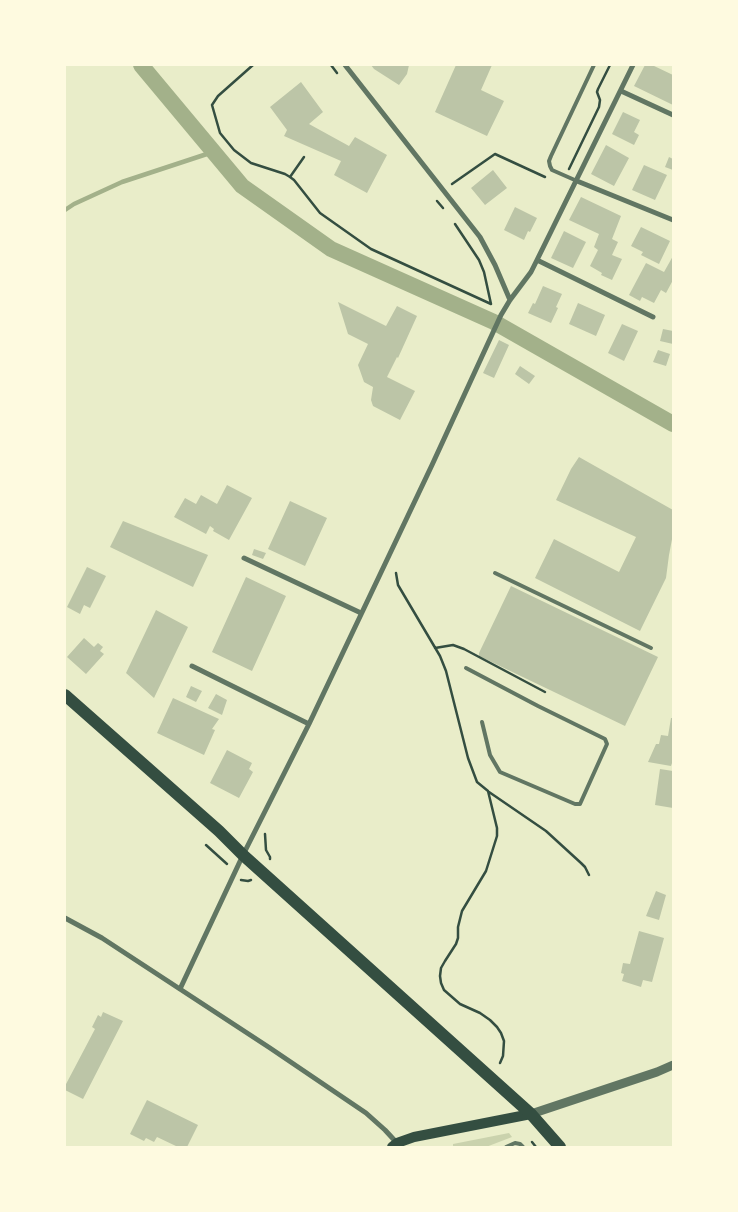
<!DOCTYPE html>
<style>
body{margin:0}
#map{position:relative;width:738px;height:1212px;overflow:hidden;background:#e9edc9;font-family:Barlow,sans-serif}
canvas{display:block}
.frame{position:absolute;inset:0;border:66px solid #fefae0;pointer-events:none}
</style>
<div id="map">
<canvas width="738" height="1212"></canvas>
<div class="frame"></div>
</div>
<script>
const ctx = document.querySelector('canvas').getContext('2d');
ctx.lineJoin = 'round';
function paint(path, color) { ctx.fillStyle = color; ctx.fill(path, 'evenodd'); }
const poly = rows => new Path2D(rows.map(r => 'M' + r).join(''));
function trace(path, color, width, dash) { ctx.strokeStyle = color; ctx.lineWidth = width; ctx.lineCap = dash ? 'butt' : 'round'; ctx.setLineDash(dash || []); ctx.stroke(path); }
const green = poly([
 [509,1133,512,1137,486,1147,454,1147,453,1146,453,1144]
]);
const stream = poly([
 [65,210,74,204,122,182,213,152]
]);
const canal = poly([
 [141,65,242,186,331,249,494,322,673,424]
]);
const building = poly([
 [371,65,409,65,407,74,399,85,374,69],
 [456,65,492,65,481,90,504,101,487,136,435,112],
 [645,65,652,65,673,75,673,105,634,86],
 [301,82,323,112,309,124,349,146,355,137,387,155,367,193,334,175,341,161,284,136,287,130,270,107],
 [623,112,640,120,634,132,639,135,634,145,612,134],
 [606,145,629,158,614,186,591,174],
 [669,157,673,159,673,170,665,167],
 [644,165,667,175,655,200,632,190],
 [493,170,507,188,485,205,471,188],
 [581,197,621,216,612,239,618,242,612,255,622,259,612,280,601,275,602,273,590,266,598,250,594,247,599,234,569,220],
 [515,207,537,218,530,232,528,231,524,240,504,230],
 [641,227,670,241,659,264,641,255,643,252,631,246],
 [564,231,586,242,573,268,551,258],
 [673,256,673,280,666,293,661,290,654,303,642,297,640,301,629,295,646,263,664,272],
 [543,286,562,294,556,307,558,308,551,323,528,313,533,303,535,304],
 [338,302,386,326,397,306,417,316,398,358,397,357,387,377,415,391,400,420,373,406,371,400,373,387,364,382,358,365,368,344,348,334],
 [578,303,605,315,596,336,569,324],
 [622,324,638,331,624,361,608,353],
 [663,329,673,331,673,344,660,341],
 [499,340,509,345,494,378,483,373],
 [658,350,670,354,666,366,653,362],
 [520,366,535,376,529,384,515,374],
 [579,457,673,510,673,534,669,555,666,578,640,631,535,578,554,539,619,572,636,537,556,500,571,469],
 [227,485,252,498,229,540,213,531,214,529,210,526,206,534,174,517,185,498,196,504,201,495,217,504],
 [290,501,327,518,305,566,268,549],
 [123,521,208,555,193,587,110,547],
 [254,549,266,553,263,559,252,555],
 [87,567,106,576,90,608,84,605,80,614,67,607],
 [246,577,286,596,252,671,212,652],
 [511,586,658,657,625,726,479,656,479,653],
 [156,610,188,627,154,698,126,673],
 [84,638,94,647,98,643,103,647,100,651,104,654,86,674,67,657],
 [191,686,202,691,196,702,186,697],
 [216,694,227,700,222,715,208,708],
 [173,698,219,719,212,729,215,730,204,755,157,733],
 [671,718,673,718,673,760,671,766,648,762,656,744,659,744,661,735,668,736],
 [227,750,252,763,249,769,253,772,239,798,210,783],
 [660,769,673,771,673,808,655,805],
 [656,891,666,895,659,920,646,916],
 [639,931,664,938,652,982,643,980,641,987,622,981,624,974,621,973,623,963,630,964],
 [103,1012,123,1021,83,1099,65,1090,65,1086,95,1029,92,1027,98,1015,101,1017],
 [147,1100,198,1125,187,1147,178,1147,157,1137,154,1142,146,1138,144,1141,130,1134]
]);
const path = poly([
 [253,65,218,96,212,105,220,133,234,150,251,163,285,174,290,177,294,180,320,213,371,249,491,304],
 [331,65,337,73],
 [569,169,599,107,600,100,597,92,598,89,610,65],
 [290,177,304,157],
 [452,184,495,154,545,177],
 [437,201,443,208],
 [455,224,479,260,484,272,491,304],
 [396,573,398,585,440,656,446,671,468,758,477,782,488,791,497,828,497,836,486,871,462,911,458,927,458,938,456,944,445,961,441,968,440,976,441,983,444,990,460,1004,480,1013,490,1020,497,1027,501,1033,504,1041,503,1056,500,1063],
 [435,648,453,645,464,649,545,692],
 [489,792,546,831,581,863,585,867,589,875],
 [265,834,266,850,270,857,270,859],
 [206,845,227,864],
 [241,880,248,881,251,880],
 [532,1142,536,1147]
]);
const service = poly([
 [577,181,552,170,550,166,549,161,551,156,594,65],
 [495,573,651,648],
 [466,668,538,706,605,739,607,744,580,804,575,804,500,772,490,755,482,722],
 [506,1147,515,1143,520,1144,523,1147]
]);
const minor = poly([
 [345,65,480,237,495,265,510,300],
 [621,91,673,115],
 [577,181,673,220],
 [537,260,653,317],
 [244,558,361,613],
 [192,666,309,724],
 [65,918,102,938,270,1048,366,1113,385,1130,397,1143],
 [180,989,243,855,309,724,432,465,501,315,510,300,531,272,537,260,633,65]
]);
const tertiary = poly([
 [531,1114,657,1072,673,1065]
]);
const secondary = poly([
 [392,1147,397,1143,414,1137,531,1114]
]);
const primary = poly([
 [65,695,219,831,243,855,531,1114,560,1147]
]);
paint(green, '#cad2ad');
trace(stream, '#a3b18a', 4.5);
trace(canal, '#a3b18a', 16);
paint(building, '#bcc5a7');
trace(path, '#344e41', 2.5);
trace(service, '#617663', 4);
trace(minor, '#617663', 5);
trace(tertiary, '#617663', 9);
trace(secondary, '#344e41', 10);
trace(primary, '#344e41', 12);
</script>
